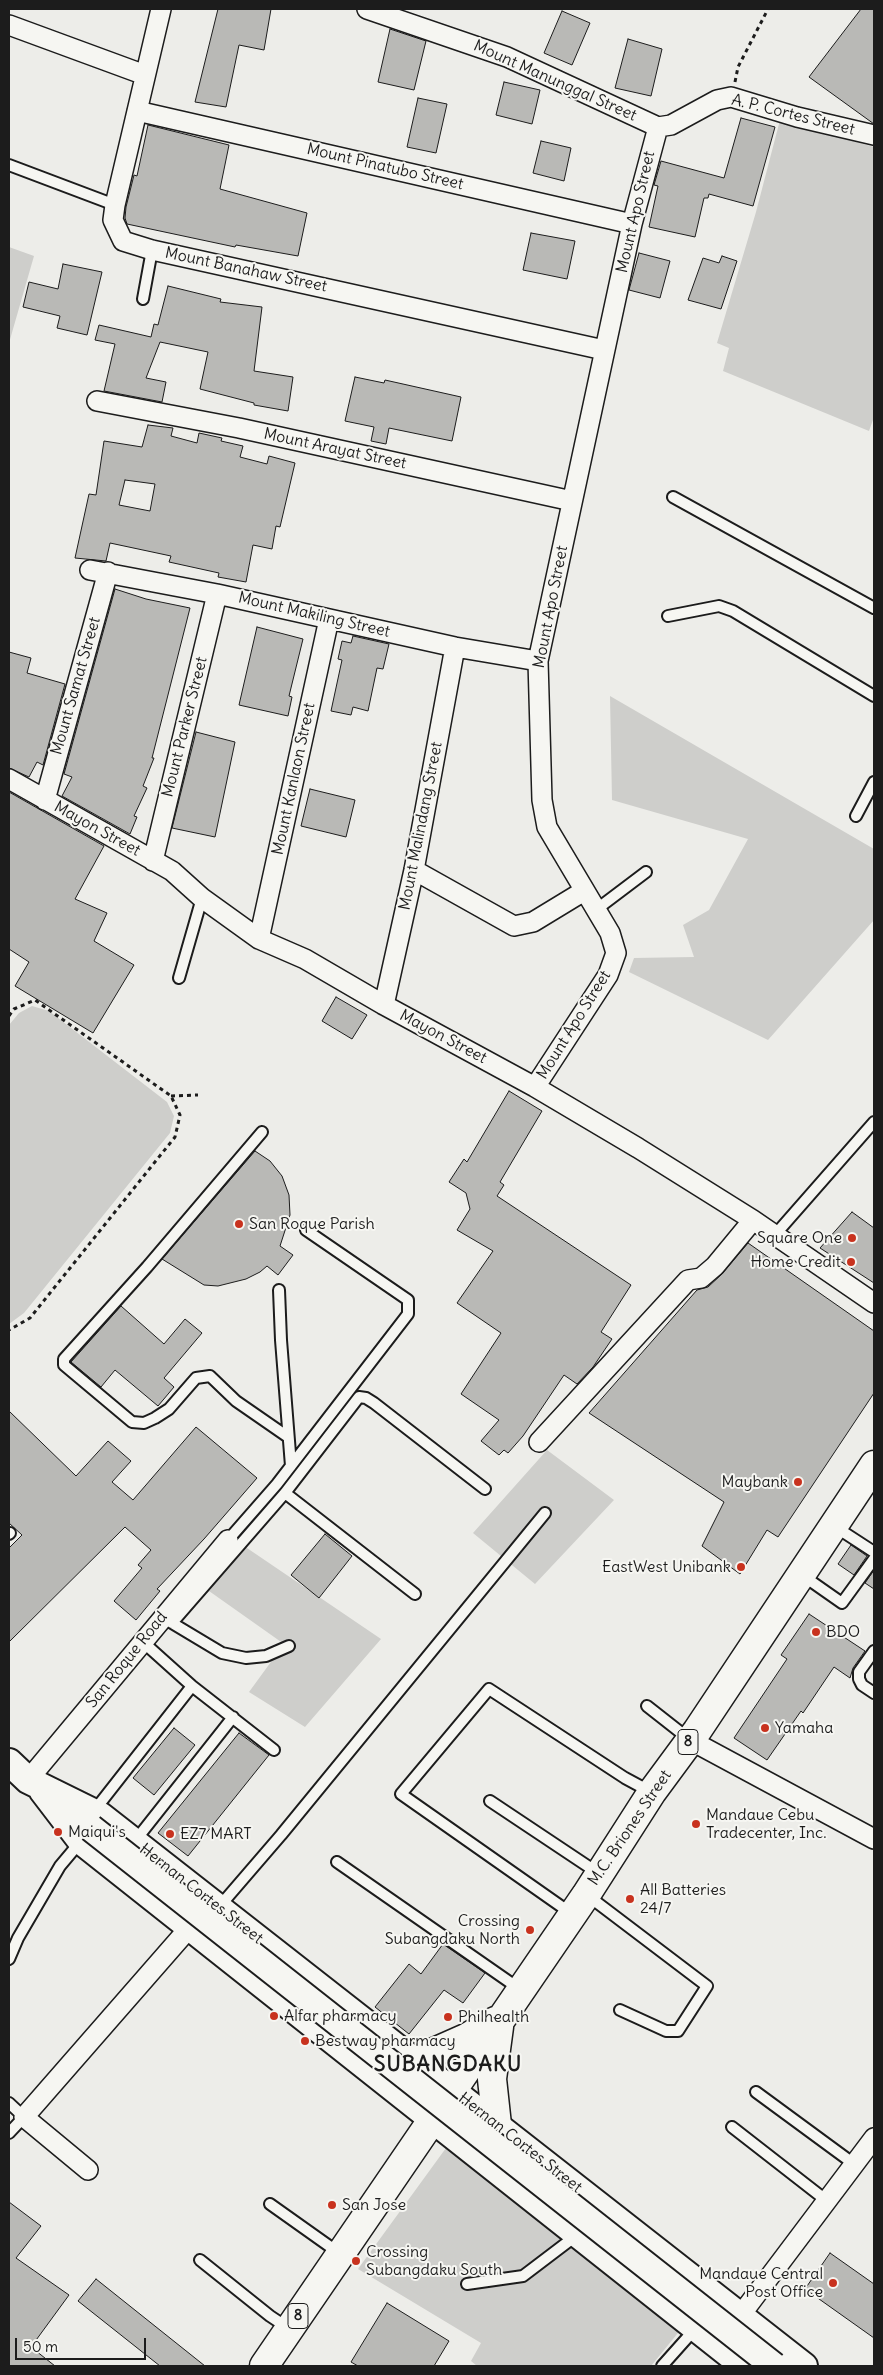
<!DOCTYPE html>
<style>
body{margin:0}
#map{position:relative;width:883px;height:2375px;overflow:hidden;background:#edede9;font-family:Delius,sans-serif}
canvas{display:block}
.frame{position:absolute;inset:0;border:10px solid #1c1c1c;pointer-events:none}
.scale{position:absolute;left:15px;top:2338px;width:131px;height:22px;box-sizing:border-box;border:2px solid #1c1c1c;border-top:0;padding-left:6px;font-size:15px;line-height:18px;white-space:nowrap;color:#1c1c1c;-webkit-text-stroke:4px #f6f6f2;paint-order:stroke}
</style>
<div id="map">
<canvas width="883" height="2375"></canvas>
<div class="frame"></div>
<div class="scale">50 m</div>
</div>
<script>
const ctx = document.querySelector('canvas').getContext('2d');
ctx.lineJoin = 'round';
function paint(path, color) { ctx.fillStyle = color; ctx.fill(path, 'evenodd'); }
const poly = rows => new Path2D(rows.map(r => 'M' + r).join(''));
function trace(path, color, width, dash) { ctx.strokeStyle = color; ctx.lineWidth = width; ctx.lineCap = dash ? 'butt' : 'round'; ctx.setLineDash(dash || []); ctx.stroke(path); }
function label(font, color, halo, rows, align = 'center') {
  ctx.font = font + ' Delius,sans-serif'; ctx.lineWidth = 4; ctx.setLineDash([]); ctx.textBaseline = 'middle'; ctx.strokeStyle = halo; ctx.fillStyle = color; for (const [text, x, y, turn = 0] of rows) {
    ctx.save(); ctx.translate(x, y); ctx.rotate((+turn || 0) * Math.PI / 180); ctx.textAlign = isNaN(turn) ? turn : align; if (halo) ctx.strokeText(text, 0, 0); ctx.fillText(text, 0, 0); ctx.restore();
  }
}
const green = poly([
 [780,120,874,147,874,417,869,431,723,371,729,348,717,343,756,212],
 [9,247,34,256,9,343],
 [610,696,874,849,874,920,768,1040,629,972,634,958,694,957,683,925,709,910,748,839,612,800],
 [32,1006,49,1011,167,1102,174,1116,170,1133,24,1313,9,1324,9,1025,19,1013],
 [547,1450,614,1500,535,1584,473,1533],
 [244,1546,381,1639,305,1727,249,1692,284,1644,209,1591],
 [446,2148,682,2328,651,2366,477,2366,471,2361,481,2343,358,2269]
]);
const building = poly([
 [218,9,271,9,264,50,239,45,226,107,195,102,218,9],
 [861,9,874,9,874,124,809,77,861,9],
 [562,11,590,23,572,65,544,53,562,11],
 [390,29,426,41,414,90,378,82,390,29],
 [628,39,662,49,651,96,615,88,628,39],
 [504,82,540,90,532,124,496,115,504,82],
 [418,98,447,104,436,153,407,147,418,98],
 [741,118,775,127,753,206,709,194,708,198,704,198,695,237,649,227,658,186,654,185,661,161,724,178,741,118],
 [148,125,229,145,220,189,307,213,298,256,236,245,235,247,127,224,125,218,126,207,134,175,137,176,148,125],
 [541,141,571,148,564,181,533,173,541,141],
 [531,233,575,241,567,279,523,270,531,233],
 [639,253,670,261,660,298,629,290,639,253],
 [722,256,737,261,721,309,688,300,703,258,719,263,722,256],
 [63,264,102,272,87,335,57,328,60,316,23,307,29,282,58,289,63,264],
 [168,286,221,299,220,302,262,307,254,371,293,377,288,411,254,405,254,403,200,389,208,352,160,342,146,378,166,382,162,402,104,391,115,344,95,340,99,325,151,337,154,324,158,325,168,286],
 [355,377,384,383,385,380,461,397,452,441,389,428,386,444,371,441,374,427,345,421,355,377],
 [148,425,173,428,171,436,197,443,199,433,222,438,221,441,243,446,240,457,267,464,269,456,295,463,280,527,276,526,272,549,253,545,246,582,218,577,219,573,169,562,171,556,110,543,106,561,75,558,89,494,96,495,104,441,142,447,148,425],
 [125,480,155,484,150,511,119,505,125,480],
 [115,589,146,599,190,608,152,758,154,758,143,786,147,788,134,816,137,817,130,834,62,796,72,777,64,774,115,589],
 [257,627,303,639,289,696,292,697,288,716,239,705,257,627],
 [353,636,389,644,383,669,377,668,368,711,353,707,351,715,331,711,342,660,338,659,342,641,351,643,353,636],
 [9,652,31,658,27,673,65,684,43,765,37,762,29,777,9,768,9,652],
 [196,732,235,742,215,837,172,828,196,732],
 [310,789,355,800,346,837,301,826,310,789],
 [9,792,104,846,75,899,107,913,94,941,134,965,93,1033,15,986,29,962,9,949,9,792],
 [336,997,367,1015,352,1039,322,1021,336,997],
 [509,1091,542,1111,500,1182,504,1185,497,1196,631,1285,601,1332,612,1339,593,1367,577,1384,564,1375,523,1436,508,1453,504,1450,499,1455,481,1441,499,1420,461,1394,501,1333,457,1303,493,1251,457,1230,470,1209,466,1193,449,1182,464,1159,467,1162,509,1091],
 [255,1151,270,1161,282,1176,289,1195,290,1215,280,1246,293,1255,278,1275,267,1266,260,1272,246,1279,218,1286,204,1285,162,1259,255,1151],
 [852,1212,874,1228,874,1283,820,1248,852,1212],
 [748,1243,874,1331,874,1393,778,1537,767,1530,740,1574,702,1546,724,1502,589,1413,697,1290,708,1287,722,1274,748,1243],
 [121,1306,164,1344,185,1319,202,1333,164,1378,174,1387,158,1406,115,1370,101,1387,71,1362,121,1306],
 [9,1411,76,1476,108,1441,131,1461,112,1482,133,1500,196,1427,257,1478,204,1539,157,1589,160,1591,136,1620,114,1601,142,1568,138,1565,151,1550,125,1527,9,1642,9,1548,22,1535,9,1523,9,1411],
 [325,1534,352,1556,319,1598,291,1575,325,1534],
 [851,1545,867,1556,854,1575,838,1564,851,1545],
 [874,1570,874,1589,865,1583,874,1570],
 [809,1614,865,1651,853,1668,850,1678,834,1667,803,1713,801,1711,767,1760,734,1738,787,1659,781,1655,809,1614],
 [174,1728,195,1745,154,1795,133,1778,174,1728],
 [239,1733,269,1755,188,1856,158,1833,239,1733],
 [443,1944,485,1973,463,2003,444,1990,409,2034,375,2007,409,1964,421,1974,443,1944],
 [9,2202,41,2226,16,2258,69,2295,31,2347,55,2366,9,2366,9,2202],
 [830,2253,874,2284,874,2338,805,2289,830,2253],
 [96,2279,205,2366,160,2366,78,2301,96,2279],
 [387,2303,449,2341,434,2366,358,2366,351,2362,387,2303]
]);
const path = poly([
 [735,82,738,67,768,9],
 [9,1016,14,1009,35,1000,171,1096,180,1115,175,1137,30,1318,9,1330],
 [171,1096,198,1095]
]);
const lane = poly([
 [9,165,115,205],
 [143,299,152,250],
 [673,497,874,608],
 [668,616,719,606,733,611,874,696],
 [856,816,874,782],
 [597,909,646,872],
 [179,978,202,898],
 [262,1132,147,1267,64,1359,64,1365,132,1422,144,1423,155,1418,169,1409,196,1378,210,1376,236,1401,288,1437],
 [774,1236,874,1122],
 [279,1290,281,1340,291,1466],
 [285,1493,415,1594],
 [834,1526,874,1552],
 [9,1534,10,1533],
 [228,1540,277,1484,408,1314,408,1300,306,1230],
 [802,1575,842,1603,874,1559],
 [167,1620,222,1653,246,1658,266,1656,289,1646],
 [172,1623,285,1493,359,1397,366,1398,374,1403,485,1489],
 [143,1642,192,1686,274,1750],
 [874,1651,859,1672,859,1679,862,1685,874,1693],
 [647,1706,689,1739],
 [490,1801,598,1873],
 [94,1811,192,1686],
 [135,1841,233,1717],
 [337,1862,521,1990],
 [587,1895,707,1986,678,2031,666,2031,620,2010],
 [219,1907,281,1835,545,1513],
 [572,1914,401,1794,489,1689,625,1778,651,1792],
 [9,1959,18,1938,60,1866,81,1841],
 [756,2092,854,2164],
 [9,2103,24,2117,9,2133],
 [732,2127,827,2201],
 [270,2204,339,2253],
 [200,2260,270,2316,288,2328],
 [467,2284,523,2276,577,2235],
 [662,2366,695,2329]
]);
const street = poly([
 [161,9,115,205,113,220,123,241,152,250,604,350],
 [367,9,507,57,658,127],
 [9,25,145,75],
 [137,111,632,224],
 [658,127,671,125,717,100,731,97,797,117,874,135],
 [97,401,239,428,572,501],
 [90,570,217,594,455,647,538,661],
 [9,779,172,871,202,898,259,939,305,959,384,1005,535,1087,638,1148,753,1220,874,1303],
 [45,800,108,572],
 [153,861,217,594],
 [414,870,514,926,533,922,584,891],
 [259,939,329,619],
 [384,1005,414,870,455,647],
 [535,1087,608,975,616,953,610,933,547,827,542,800,538,661,632,224,658,127],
 [539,1442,688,1280,701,1278,715,1266,753,1220],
 [690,1740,874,1839],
 [28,1780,228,1540],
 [88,2170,24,2117,190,1927],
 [740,2316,874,2138]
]);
const secondary = poly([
 [9,1762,28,1780,101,1816,804,2366],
 [42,1790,81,1841,744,2366]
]);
const primary = poly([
 [414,2061,466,2038,495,2021],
 [497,2125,492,2079,499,2027],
 [264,2366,586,1895,652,1792,697,1731,874,1465]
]);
const secondaryBridge = poly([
 [91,1828,774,2366]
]);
const markers = [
 [239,1224,5,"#c8321e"],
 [852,1238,5,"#c8321e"],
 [851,1262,5,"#c8321e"],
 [798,1482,5,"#c8321e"],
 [741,1567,5,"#c8321e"],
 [816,1632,5,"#c8321e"],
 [765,1728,5,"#c8321e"],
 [696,1824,5,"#c8321e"],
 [58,1832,5,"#c8321e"],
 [170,1834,5,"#c8321e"],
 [630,1899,5,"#c8321e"],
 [530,1930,5,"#c8321e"],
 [274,2016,5,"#c8321e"],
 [448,2017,5,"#c8321e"],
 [305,2041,5,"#c8321e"],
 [332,2205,5,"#c8321e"],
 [356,2261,5,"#c8321e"],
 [833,2283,5,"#c8321e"]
];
const shields = [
 [688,1742,20],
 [298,2316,20]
];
const shieldNames = [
 ["8",688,1742],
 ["8",298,2316]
];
const streetNames = [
 ["Mount Manunggal Street",555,81,24],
 ["A. P. Cortes Street",793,115,14],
 ["Mount Pinatubo Street",385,167,13],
 ["Mount Apo Street",636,212,-77],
 ["Mount Banahaw Street",246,270,12],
 ["Mount Arayat Street",335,449,12],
 ["Mount Apo Street",551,607,-79],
 ["Mount Makiling Street",314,615,13],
 ["Mount Samat Street",76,686,-74],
 ["Mount Parker Street",185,727,-76],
 ["Mount Kanlaon Street",294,779,-78],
 ["Mount Malindang Street",421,826,-79],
 ["Mayon Street",97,829,29],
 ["Mount Apo Street",574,1025,-58],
 ["Mayon Street",443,1037,28],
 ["San Roque Road",127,1660,-51],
 ["M.C. Briones Street",630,1828,-56],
 ["Hernan Cortes Street",201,1894,38],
 ["Hernan Cortes Street",520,2143,38]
];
const poiNames = [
 ["San Roque Parish",249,1224],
 ["Square One",842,1238,"right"],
 ["Home Credit",841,1262,"right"],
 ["Maybank",788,1482,"right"],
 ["EastWest Unibank",731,1567,"right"],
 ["BDO",826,1632],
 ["Yamaha",775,1728],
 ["Mandaue Cebu",706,1815],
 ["Tradecenter, Inc.",706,1833],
 ["Maiqui's",68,1832],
 ["EZ7 MART",180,1834],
 ["All Batteries",640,1890],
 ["24/7",640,1908],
 ["Crossing",520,1921,"right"],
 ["Subangdaku North",520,1939,"right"],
 ["Alfar pharmacy",284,2016],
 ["Philhealth",458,2017],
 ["Bestway pharmacy",315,2041],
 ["San Jose",342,2205],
 ["Crossing",366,2252],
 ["Subangdaku South",366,2270],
 ["Mandaue Central",823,2274,"right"],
 ["Post Office",823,2292,"right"]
];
const districtNames = [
 ["SUBANGDAKU",448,2065]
];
paint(green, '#cececb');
paint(building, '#b9b9b6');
trace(building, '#1c1c1c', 1);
trace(lane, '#1c1c1c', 14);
trace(street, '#1c1c1c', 22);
trace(secondary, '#1c1c1c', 30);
trace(primary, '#1c1c1c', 31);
trace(path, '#1c1c1c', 3, [4, 4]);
trace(lane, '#f6f6f2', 10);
trace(street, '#f6f6f2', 19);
trace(secondary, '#f6f6f2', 26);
trace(primary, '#f6f6f2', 28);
trace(secondaryBridge, '#1c1c1c', 30, []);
trace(secondaryBridge, '#f6f6f2', 26);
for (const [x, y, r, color] of markers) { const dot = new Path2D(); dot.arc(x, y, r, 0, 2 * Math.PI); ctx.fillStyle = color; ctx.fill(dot); trace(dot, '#f6f6f2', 2); }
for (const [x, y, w] of shields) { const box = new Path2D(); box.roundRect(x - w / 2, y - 12.5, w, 25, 4); ctx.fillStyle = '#f6f6f2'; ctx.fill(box); trace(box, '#1c1c1c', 1); }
label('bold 15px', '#1c1c1c', null, shieldNames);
label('16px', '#1c1c1c', '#f6f6f2', streetNames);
label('16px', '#1c1c1c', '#f6f6f2', poiNames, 'left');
ctx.letterSpacing = '1px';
label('bold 21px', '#1c1c1c', '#f6f6f2', districtNames);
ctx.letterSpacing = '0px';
</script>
